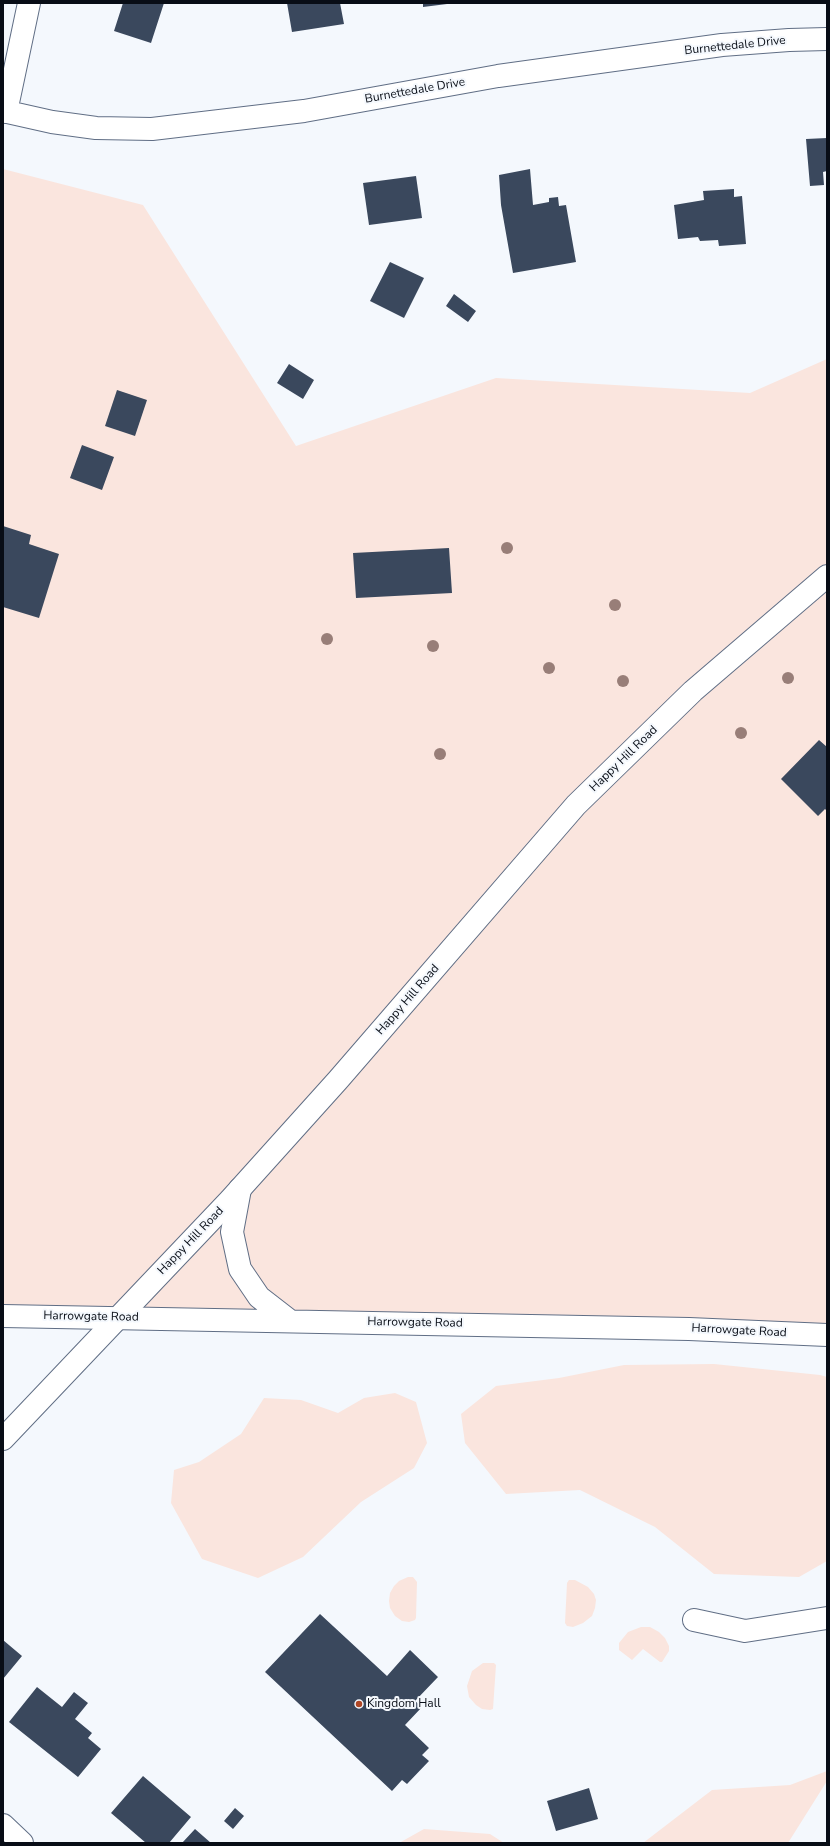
<!DOCTYPE html>
<style>
body{margin:0}
#map{position:relative;width:830px;height:1846px;overflow:hidden;background:#f4f8fd;font-family:"Nunito Sans",sans-serif}
canvas{display:block}
.frame{position:absolute;inset:0;border:4px solid #080d16;pointer-events:none}
</style>
<div id="map">
<canvas width="830" height="1846"></canvas>
<div class="frame"></div>
</div>
<script>
const ctx = document.querySelector('canvas').getContext('2d');
ctx.lineJoin = 'round';
function paint(path, color) { ctx.fillStyle = color; ctx.fill(path, 'evenodd'); }
const poly = rows => new Path2D(rows.map(r => 'M' + r).join(''));
function trace(path, color, width, dash) { ctx.strokeStyle = color; ctx.lineWidth = width; ctx.lineCap = dash ? 'butt' : 'round'; ctx.setLineDash(dash || []); ctx.stroke(path); }
function label(font, color, halo, rows, align = 'center') {
  ctx.font = font + ' "Nunito Sans",sans-serif'; ctx.lineWidth = 4; ctx.setLineDash([]); ctx.textBaseline = 'middle'; ctx.strokeStyle = halo; ctx.fillStyle = color; for (const [text, x, y, turn = 0] of rows) {
    ctx.save(); ctx.translate(x, y); ctx.rotate((+turn || 0) * Math.PI / 180); ctx.textAlign = isNaN(turn) ? turn : align; if (halo) ctx.strokeText(text, 0, 0); ctx.fillText(text, 0, 0); ctx.restore();
  }
}
const green = poly([
 [3,169,143,205,296,446,496,378,750,393,827,359,827,1335,3,1316],
 [714,1364,820,1375,827,1377,827,1561,799,1577,714,1574,655,1527,580,1490,506,1494,465,1443,461,1414,496,1386,559,1378,624,1365],
 [395,1393,416,1402,427,1443,414,1468,361,1502,303,1557,258,1578,202,1559,171,1503,174,1470,199,1462,241,1434,264,1398,301,1400,338,1413,364,1398],
 [408,1577,413,1577,417,1582,416,1618,415,1620,409,1622,402,1621,395,1616,390,1608,389,1601,390,1593,394,1586,399,1581],
 [569,1580,575,1580,588,1587,594,1594,596,1600,595,1608,592,1616,583,1623,573,1627,567,1626,565,1623,567,1583],
 [641,1627,650,1627,659,1632,665,1638,669,1646,669,1651,662,1662,660,1662,643,1649,632,1660,619,1650,619,1643,628,1632],
 [483,1663,494,1663,496,1665,493,1709,490,1710,482,1709,476,1705,469,1697,467,1686,472,1671],
 [827,1771,827,1781,788,1843,643,1843,712,1790,790,1785],
 [424,1829,490,1834,504,1843,399,1843]
]);
const building = poly([
 [123,3,164,3,151,43,114,31],
 [287,3,340,3,344,24,292,32],
 [423,3,447,3,447,4,423,7],
 [827,138,827,171,823,172,824,185,810,186,806,139],
 [530,169,533,205,549,202,549,198,558,197,559,206,566,205,576,262,513,273,501,205,499,175],
 [416,176,422,218,369,225,363,183],
 [734,189,734,197,742,196,746,244,719,246,718,240,700,241,698,237,678,239,674,205,704,200,703,191],
 [390,262,424,278,404,318,370,301],
 [454,294,476,311,468,322,446,306],
 [289,364,314,380,303,399,277,383],
 [117,390,147,400,135,436,105,426],
 [82,445,114,457,102,490,70,478],
 [3,526,31,535,29,544,59,554,39,618,3,607],
 [449,548,452,593,356,598,353,553],
 [819,740,827,747,827,811,825,809,818,816,781,779],
 [320,1614,387,1676,410,1650,438,1677,415,1701,422,1707,405,1725,429,1748,422,1755,429,1761,407,1784,402,1780,392,1791,265,1672],
 [3,1640,22,1656,3,1679],
 [37,1687,62,1707,74,1692,88,1703,75,1719,92,1733,88,1738,101,1749,78,1777,9,1722],
 [143,1776,191,1817,169,1843,146,1843,111,1813],
 [589,1788,598,1819,556,1831,547,1801],
 [235,1808,244,1816,233,1829,224,1821],
 [195,1829,211,1843,182,1843]
]);
const minor = poly([
 [3,111,52,122,96,128,152,129,304,111,498,76,722,45,789,40,827,39],
 [6,112,29,3],
 [694,1620,745,1631,827,1618],
 [3,1825,22,1843]
]);
const tertiary = poly([
 [3,1439,230,1200,338,1080,576,805,693,691,827,576]
]);
const secondary = poly([
 [240,1189,232,1232,240,1269,259,1297,290,1321],
 [3,1316,689,1329,827,1335]
]);
const trees = [
 [507,548],
 [615,605],
 [327,639],
 [433,646],
 [549,668],
 [788,678],
 [623,681],
 [741,733],
 [440,754]
];
const markers = [
 [359,1704,4,"#ae4625"]
];
const streetNames = [
 ["Burnettedale Drive",735,46,-6],
 ["Burnettedale Drive",415,91,-10],
 ["Happy Hill Road",624,759,-44],
 ["Happy Hill Road",408,1000,-49],
 ["Happy Hill Road",191,1241,-46],
 ["Harrowgate Road",91,1317,1],
 ["Harrowgate Road",415,1323,1],
 ["Harrowgate Road",739,1331,3]
];
const poiNames = [
 ["Kingdom Hall",367,1704]
];
paint(green, '#fae5de');
paint(building, '#3a485d');
trace(minor, '#606e85', 24);
trace(tertiary, '#606e85', 24);
trace(secondary, '#606e85', 24);
trace(minor, '#fff', 22);
trace(tertiary, '#fff', 22);
trace(secondary, '#fff', 22);
ctx.fillStyle = '#987e78';
for (const [x, y] of trees) { ctx.beginPath(); ctx.arc(x, y, 6, 0, 2 * Math.PI); ctx.fill(); }
for (const [x, y, r, color] of markers) { const dot = new Path2D(); dot.arc(x, y, r, 0, 2 * Math.PI); ctx.fillStyle = color; ctx.fill(dot); trace(dot, '#f4f8fd', 1.5); }
label('12px', '#080d16', '#f4f8fd', streetNames);
label('12px', '#080d16', '#f4f8fd', poiNames, 'left');
</script>
